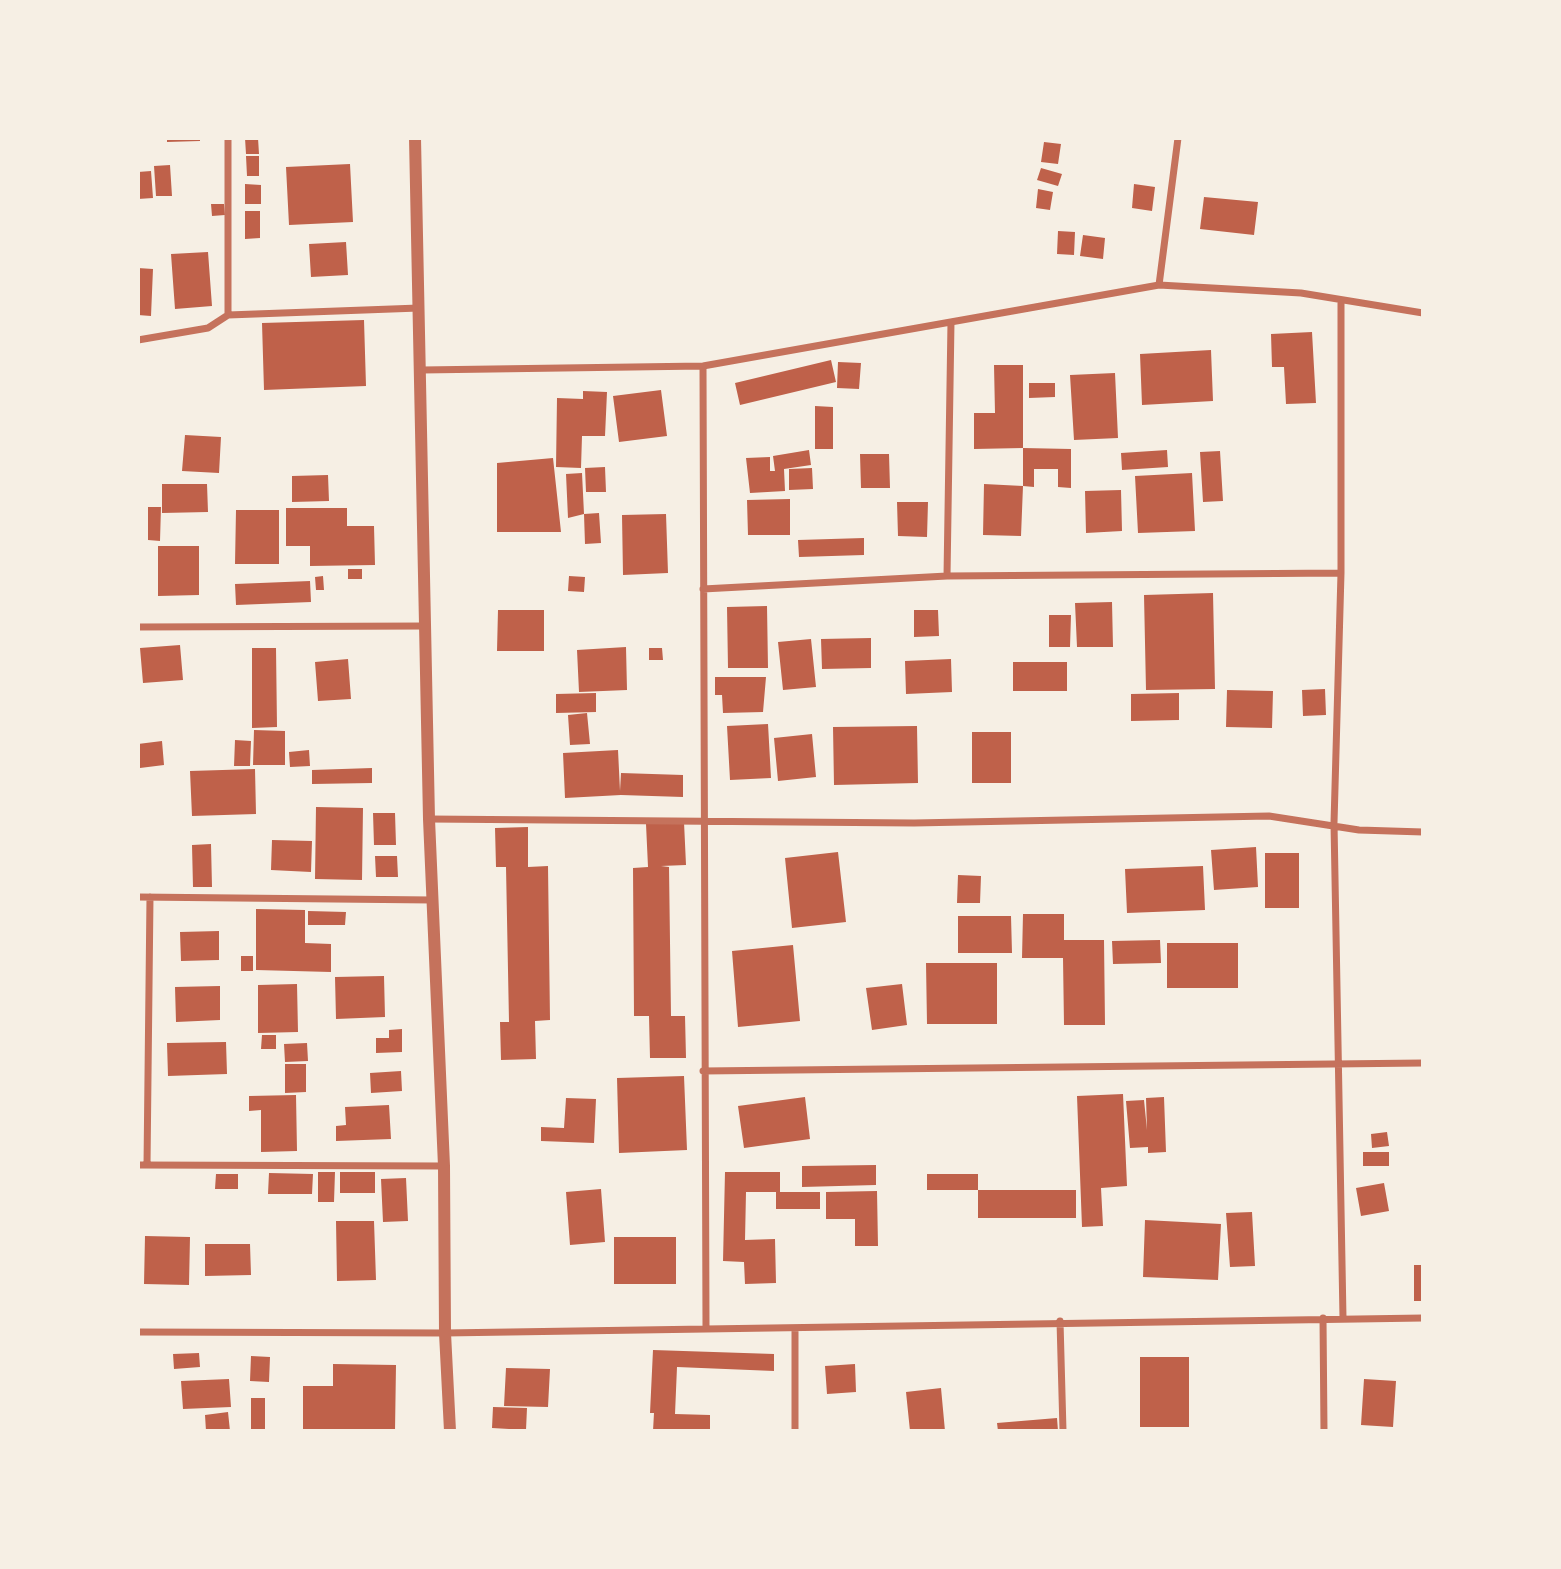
<!DOCTYPE html>
<style>
body{margin:0}
#map{position:relative;width:1561px;height:1569px;overflow:hidden;background:#f6efe4;font-family:Cabin,sans-serif}
canvas{display:block}
.frame{position:absolute;inset:0;border:140px solid #f6efe4;pointer-events:none}
</style>
<div id="map">
<canvas width="1561" height="1569"></canvas>
<div class="frame"></div>
</div>
<script>
const ctx = document.querySelector('canvas').getContext('2d');
ctx.lineJoin = 'round';
function paint(path, color) { ctx.fillStyle = color; ctx.fill(path, 'evenodd'); }
const poly = rows => new Path2D(rows.map(r => 'M' + r).join(''));
function trace(path, color, width, dash) { ctx.strokeStyle = color; ctx.lineWidth = width; ctx.lineCap = dash ? 'butt' : 'round'; ctx.setLineDash(dash || []); ctx.stroke(path); }
const building = poly([
 [167,138,200,138,200,141,167,142],
 [245,138,258,138,259,154,246,154],
 [1044,142,1061,144,1058,164,1041,162],
 [246,156,259,156,259,176,247,176],
 [350,164,353,222,289,225,286,167],
 [170,165,172,196,156,196,154,166],
 [1041,168,1062,174,1058,186,1037,180],
 [151,171,153,198,138,199,138,172],
 [245,184,261,185,261,204,245,204],
 [1134,184,1155,187,1152,211,1132,208],
 [1038,189,1053,192,1050,210,1036,208],
 [1204,197,1258,202,1254,235,1200,229],
 [211,204,224,204,225,215,212,216],
 [245,211,260,211,260,238,245,239],
 [1058,231,1075,232,1074,255,1057,254],
 [1083,235,1105,238,1103,259,1080,256],
 [346,242,348,275,311,277,309,244],
 [208,252,212,306,175,309,171,254],
 [138,268,153,269,151,316,138,315],
 [364,320,366,386,264,390,262,323],
 [1312,332,1316,403,1286,404,1284,367,1272,367,1271,334],
 [1211,350,1213,401,1142,405,1140,354],
 [831,360,836,382,740,405,735,383],
 [838,362,861,363,859,389,837,388],
 [994,365,1023,365,1023,448,974,449,974,413,995,413],
 [1115,373,1118,438,1074,440,1070,375],
 [1029,383,1055,383,1055,397,1029,398],
 [661,390,667,436,619,442,613,396],
 [583,391,607,392,605,436,582,436,581,468,556,467,557,398,583,399],
 [815,406,833,407,833,449,815,449],
 [185,435,221,437,219,473,182,471],
 [1023,448,1071,449,1071,488,1058,487,1058,469,1034,469,1034,487,1023,486],
 [809,450,811,465,784,469,785,491,750,493,746,458,770,457,770,471,775,471,773,456],
 [1167,450,1168,467,1122,470,1121,453],
 [1220,451,1223,501,1203,502,1200,452],
 [860,454,889,454,890,488,861,488],
 [553,458,561,532,497,532,497,463],
 [605,467,606,492,586,492,585,468],
 [812,468,813,489,789,490,789,469],
 [582,473,584,514,599,513,601,543,585,544,584,514,568,518,566,474],
 [1192,473,1195,531,1138,533,1135,476],
 [328,475,329,501,292,502,292,476],
 [162,484,207,484,208,512,162,513],
 [984,484,1023,486,1021,536,983,535],
 [1121,490,1122,531,1086,533,1085,491],
 [790,499,790,535,748,535,747,500],
 [897,502,928,502,927,537,898,536],
 [148,507,161,507,160,541,148,540],
 [286,508,347,508,347,526,374,526,375,565,310,566,310,546,286,546],
 [236,510,279,510,279,564,235,564],
 [666,514,668,573,623,575,622,515],
 [864,538,864,555,799,557,798,540],
 [158,546,199,546,199,595,158,596],
 [348,569,362,569,362,579,348,579],
 [323,576,324,590,316,590,315,577],
 [569,576,585,577,584,592,568,591],
 [310,581,311,602,236,605,235,584],
 [1213,593,1215,689,1146,690,1144,595],
 [1112,602,1113,647,1077,647,1075,603],
 [767,606,768,668,728,668,727,607],
 [498,610,544,610,544,651,497,651],
 [914,610,938,610,939,636,914,637],
 [1049,615,1071,615,1070,647,1049,647],
 [871,638,871,668,822,669,821,639],
 [811,639,816,687,783,690,778,642],
 [180,645,183,680,143,683,140,648],
 [626,647,627,690,579,692,577,650],
 [252,648,276,648,277,727,252,728],
 [649,648,662,648,663,660,649,660],
 [348,659,351,699,318,701,315,662],
 [951,659,952,692,906,694,905,661],
 [1013,662,1067,662,1067,691,1013,691],
 [715,677,766,677,763,712,723,713,722,695,715,695],
 [1325,689,1326,715,1303,716,1302,690],
 [1227,690,1273,691,1272,728,1226,727],
 [596,693,596,712,556,713,556,694],
 [1179,693,1179,720,1131,721,1131,694],
 [587,713,590,744,570,745,568,715],
 [768,724,771,778,730,780,727,726],
 [917,726,918,783,834,785,833,727],
 [254,730,285,731,285,765,253,765],
 [972,732,1011,732,1011,783,972,783],
 [812,734,816,777,778,781,774,738],
 [235,740,251,741,250,766,234,766],
 [162,741,164,765,140,768,138,744],
 [309,750,310,766,290,767,289,752],
 [618,750,620,791,621,773,683,775,683,797,621,795,565,798,563,753],
 [372,768,372,783,312,784,312,770],
 [255,769,256,814,192,816,190,771],
 [316,807,363,808,362,880,315,879],
 [373,813,395,813,396,845,374,845],
 [684,822,686,865,661,866,669,867,671,1016,685,1016,686,1058,650,1058,649,1016,634,1016,633,868,648,867,646,824],
 [528,827,528,867,548,866,550,1020,535,1021,536,1059,501,1060,500,1022,509,1022,506,867,496,867,495,828],
 [272,840,312,841,311,872,271,870],
 [211,844,212,887,193,887,192,845],
 [1256,847,1258,887,1214,890,1211,850],
 [838,852,846,922,792,928,785,858],
 [1265,853,1299,853,1299,908,1265,908],
 [375,856,397,856,398,877,376,877],
 [1203,866,1205,910,1127,913,1125,869],
 [958,875,981,876,980,903,957,903],
 [256,909,305,910,305,943,331,944,331,972,256,970],
 [308,911,346,912,345,925,308,925],
 [1023,914,1064,914,1064,940,1104,940,1105,1025,1064,1025,1063,958,1022,958],
 [958,916,1011,916,1012,953,958,953],
 [219,931,219,960,181,961,180,932],
 [1160,940,1161,963,1113,964,1112,941],
 [1167,943,1238,943,1238,988,1167,988],
 [793,945,800,1021,738,1027,732,951],
 [241,956,253,956,253,971,241,971],
 [926,963,997,963,997,1024,927,1024],
 [384,976,385,1017,336,1019,335,977],
 [297,984,298,1032,258,1033,258,985],
 [902,984,907,1025,872,1030,866,988],
 [220,986,220,1020,176,1022,175,987],
 [402,1029,402,1052,376,1053,376,1038,389,1038,389,1030],
 [262,1035,276,1035,276,1049,261,1049],
 [226,1042,227,1074,168,1076,167,1043],
 [307,1043,308,1061,285,1062,284,1044],
 [285,1064,306,1064,306,1092,285,1093],
 [401,1071,402,1091,371,1093,370,1073],
 [684,1076,687,1150,619,1153,617,1078],
 [1123,1094,1127,1186,1101,1188,1103,1226,1082,1227,1077,1096],
 [296,1095,297,1151,261,1152,261,1110,249,1111,249,1096],
 [805,1097,810,1139,744,1148,738,1106],
 [1164,1097,1166,1152,1148,1153,1148,1147,1130,1148,1126,1101,1144,1100,1147,1130,1146,1098],
 [566,1098,596,1099,594,1143,541,1141,541,1127,564,1128],
 [389,1105,391,1139,336,1141,336,1126,346,1125,345,1107],
 [1387,1132,1389,1146,1372,1148,1371,1134],
 [1363,1152,1389,1152,1389,1166,1363,1166],
 [876,1165,876,1185,802,1187,802,1166],
 [318,1172,335,1172,334,1202,318,1202],
 [340,1172,375,1172,375,1193,340,1193],
 [725,1172,780,1172,780,1192,820,1192,820,1209,776,1209,776,1192,746,1192,745,1240,775,1239,776,1283,745,1284,744,1262,723,1261],
 [269,1173,313,1174,312,1194,268,1194],
 [216,1174,238,1174,238,1189,215,1189],
 [927,1174,978,1174,978,1190,927,1190],
 [406,1178,408,1221,383,1222,381,1179],
 [1384,1183,1389,1211,1361,1216,1356,1188],
 [601,1189,605,1242,570,1245,566,1192],
 [978,1190,1076,1190,1076,1218,978,1218],
 [877,1191,878,1246,855,1246,855,1219,826,1219,826,1192],
 [1252,1212,1255,1266,1230,1267,1226,1213],
 [1145,1220,1221,1224,1218,1280,1143,1277],
 [336,1221,374,1221,376,1280,337,1281],
 [145,1236,190,1237,189,1285,144,1284],
 [614,1237,676,1237,676,1284,614,1284],
 [205,1244,250,1244,251,1275,205,1276],
 [1414,1265,1423,1265,1423,1301,1414,1301],
 [653,1350,774,1354,774,1371,677,1367,675,1414,710,1415,710,1431,653,1431,654,1413,650,1413],
 [199,1353,200,1367,174,1369,173,1354],
 [251,1356,270,1357,269,1382,250,1381],
 [1140,1357,1189,1357,1189,1427,1140,1427],
 [333,1364,396,1365,395,1431,303,1431,303,1386,333,1386],
 [855,1364,856,1392,827,1394,825,1366],
 [506,1368,550,1369,548,1407,504,1406],
 [229,1379,231,1407,183,1409,181,1381],
 [1364,1379,1396,1381,1393,1427,1361,1425],
 [941,1388,945,1431,910,1431,906,1392],
 [251,1398,265,1398,265,1431,251,1431],
 [493,1407,527,1408,526,1430,492,1428],
 [228,1412,230,1431,206,1431,205,1415],
 [1057,1418,1058,1431,998,1431,997,1423]
]);
const minor = poly([
 [1159,285,1178,138],
 [1341,301,1341,573,1334,823,1343,1318],
 [228,315,228,138],
 [138,340,208,328,228,315,419,308],
 [703,366,706,1328],
 [422,370,703,366,1159,285,1301,293,1423,313],
 [947,576,951,322],
 [703,589,947,576,1341,573],
 [138,627,426,626],
 [429,819,914,823,1269,816,1359,830,1423,832],
 [138,897,432,900],
 [703,1071,1423,1063],
 [138,1165,444,1166],
 [147,1165,150,897],
 [1323,1318,1324,1431],
 [1060,1321,1063,1431],
 [138,1332,445,1333,1423,1318],
 [795,1431,795,1328]
]);
const tertiary = poly([
 [415,138,429,819,444,1166,445,1333,450,1431]
]);
paint(building, '#bf614a');
trace(minor, '#c5725c', 7);
trace(tertiary, '#c5725c', 12);
</script>
